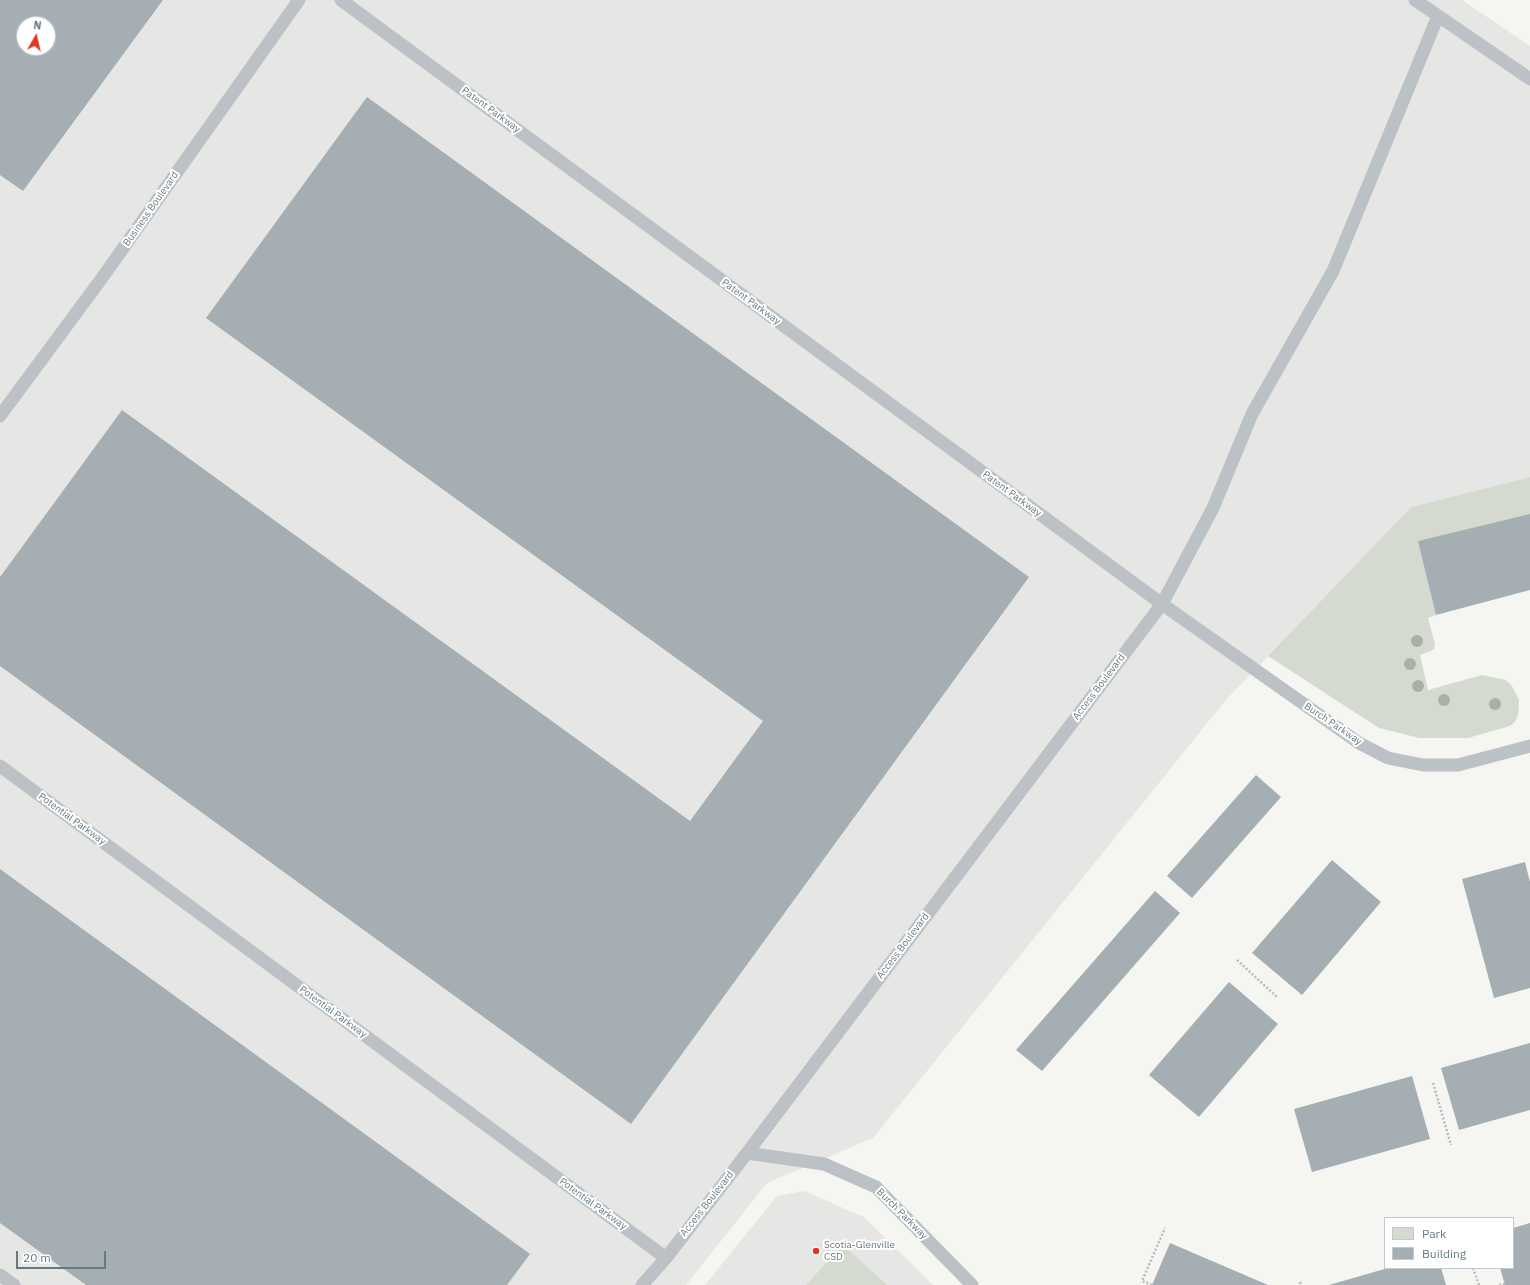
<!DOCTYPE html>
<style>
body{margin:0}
#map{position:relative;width:1530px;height:1285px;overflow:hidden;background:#f5f5f1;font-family:"IBM Plex Sans",sans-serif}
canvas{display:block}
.legend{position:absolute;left:1384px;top:1217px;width:130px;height:52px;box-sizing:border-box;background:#fff;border:1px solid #c1c9cd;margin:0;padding:5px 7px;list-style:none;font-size:12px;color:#647982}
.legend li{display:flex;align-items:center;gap:8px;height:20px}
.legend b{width:20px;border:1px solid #c1c9cd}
.north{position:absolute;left:16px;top:16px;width:40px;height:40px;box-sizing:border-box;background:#fff;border:1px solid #c1c9cd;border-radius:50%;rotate:8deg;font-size:11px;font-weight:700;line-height:16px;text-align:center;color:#647982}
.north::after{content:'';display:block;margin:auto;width:14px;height:18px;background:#e13625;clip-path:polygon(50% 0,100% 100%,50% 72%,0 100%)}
.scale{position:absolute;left:16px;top:1251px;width:90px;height:18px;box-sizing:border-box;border:2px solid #647982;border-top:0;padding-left:5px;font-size:12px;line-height:14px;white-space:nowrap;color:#647982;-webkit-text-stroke:3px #fff;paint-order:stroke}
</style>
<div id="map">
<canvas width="1530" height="1285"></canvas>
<ul class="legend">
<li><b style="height:11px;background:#d5dad1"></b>Park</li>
<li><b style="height:11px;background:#a5afb3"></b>Building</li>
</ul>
<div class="north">N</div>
<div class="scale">20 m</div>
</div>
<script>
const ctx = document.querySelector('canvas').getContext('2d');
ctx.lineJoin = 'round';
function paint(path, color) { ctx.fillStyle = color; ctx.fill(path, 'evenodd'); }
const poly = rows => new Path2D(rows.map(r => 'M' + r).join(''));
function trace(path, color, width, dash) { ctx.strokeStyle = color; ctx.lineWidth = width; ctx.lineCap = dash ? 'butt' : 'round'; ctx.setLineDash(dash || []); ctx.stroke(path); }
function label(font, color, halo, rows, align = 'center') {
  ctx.font = font + ' "IBM Plex Sans",sans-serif'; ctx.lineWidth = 4; ctx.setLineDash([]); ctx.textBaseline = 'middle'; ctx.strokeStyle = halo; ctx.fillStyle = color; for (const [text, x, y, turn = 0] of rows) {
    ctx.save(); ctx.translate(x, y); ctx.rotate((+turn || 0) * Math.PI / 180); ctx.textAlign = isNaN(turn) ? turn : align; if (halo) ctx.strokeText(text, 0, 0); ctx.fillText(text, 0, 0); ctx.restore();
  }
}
const built = poly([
 [0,0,1462,0,1530,46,1530,477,1411,507,1225,701,873,1138,767,1183,686,1285,0,1285],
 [24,24,48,24,48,48,24,48],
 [804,1191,864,1217,933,1285,705,1285,777,1196]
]);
const green = poly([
 [1530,477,1530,514,1436,615,1428,618,1435,644,1434,649,1431,651,1420,655,1428,690,1482,675,1506,680,1512,686,1519,700,1518,715,1515,722,1510,726,1468,738,1419,738,1379,728,1268,656,1411,507],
 [843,1245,887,1285,806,1285]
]);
const building = poly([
 [0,0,163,0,23,191,0,175],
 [24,24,48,24,48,48,24,48],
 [367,97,1029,577,631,1124,0,666,0,577,122,410,690,821,763,721,206,318],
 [1530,514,1530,590,1436,615,1418,541],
 [1256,775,1281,797,1192,898,1167,876],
 [1332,860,1381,902,1302,995,1252,953],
 [1525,862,1530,882,1530,988,1494,998,1462,879],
 [0,869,530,1254,507,1285,86,1285,0,1223],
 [1155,891,1180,913,1042,1071,1016,1050],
 [1229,982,1278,1024,1199,1117,1149,1075],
 [1530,1043,1530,1110,1459,1130,1441,1068],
 [1412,1076,1430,1139,1312,1172,1294,1109],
 [1530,1223,1530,1285,1505,1285,1500,1268,1513,1268,1513,1228],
 [1170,1243,1268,1285,1152,1285],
 [1388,1268,1441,1268,1446,1285,1329,1285]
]);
const path = poly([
 [1237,960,1277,997],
 [1433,1083,1451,1145],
 [1473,1268,1479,1285],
 [1300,1282,1301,1285],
 [1152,1285,1142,1281,1165,1228],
 [1499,1285,1505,1284]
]);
const service = poly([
 [341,0,1162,604,1359,743,1388,758,1423,765,1458,765,1530,746],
 [1415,0,1530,79],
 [0,416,102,278,299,0],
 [0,766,666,1258],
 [747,1153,824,1164,876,1187,972,1285],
 [0,1275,14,1285],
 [642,1285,666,1258,747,1153,1162,604,1213,508,1252,414,1333,271,1438,16]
]);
const trees = [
 [1417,641],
 [1410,664],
 [1418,686],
 [1444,700],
 [1495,704]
];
const markers = [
 [816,1251,4,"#e13625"]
];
const streetNames = [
 ["Patent Parkway",491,110,36],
 ["Business Boulevard",151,209,-55],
 ["Patent Parkway",751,302,36],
 ["Patent Parkway",1012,494,36],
 ["Access Boulevard",1099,687,-53],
 ["Burch Parkway",1333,724,34],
 ["Potential Parkway",72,819,36],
 ["Access Boulevard",903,946,-53],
 ["Potential Parkway",333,1012,36],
 ["Potential Parkway",593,1204,36],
 ["Access Boulevard",707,1204,-52],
 ["Burch Parkway",902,1214,45]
];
const poiNames = [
 ["Scotia-Glenville",824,1245],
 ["CSD",824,1257]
];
paint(built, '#e6e6e5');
paint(green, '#d5dad1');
paint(building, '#a5afb3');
trace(path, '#b8bbbd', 2.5, [2, 2]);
trace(service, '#bbc1c4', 13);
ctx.fillStyle = '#a9b1a3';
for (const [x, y] of trees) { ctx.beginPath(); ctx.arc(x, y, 6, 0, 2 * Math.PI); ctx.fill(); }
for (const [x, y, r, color] of markers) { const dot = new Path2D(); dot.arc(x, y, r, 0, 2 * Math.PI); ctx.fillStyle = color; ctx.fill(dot); trace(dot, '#fff', 1.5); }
label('10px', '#647982', '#fff', streetNames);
label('10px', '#647982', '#fff', poiNames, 'left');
</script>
